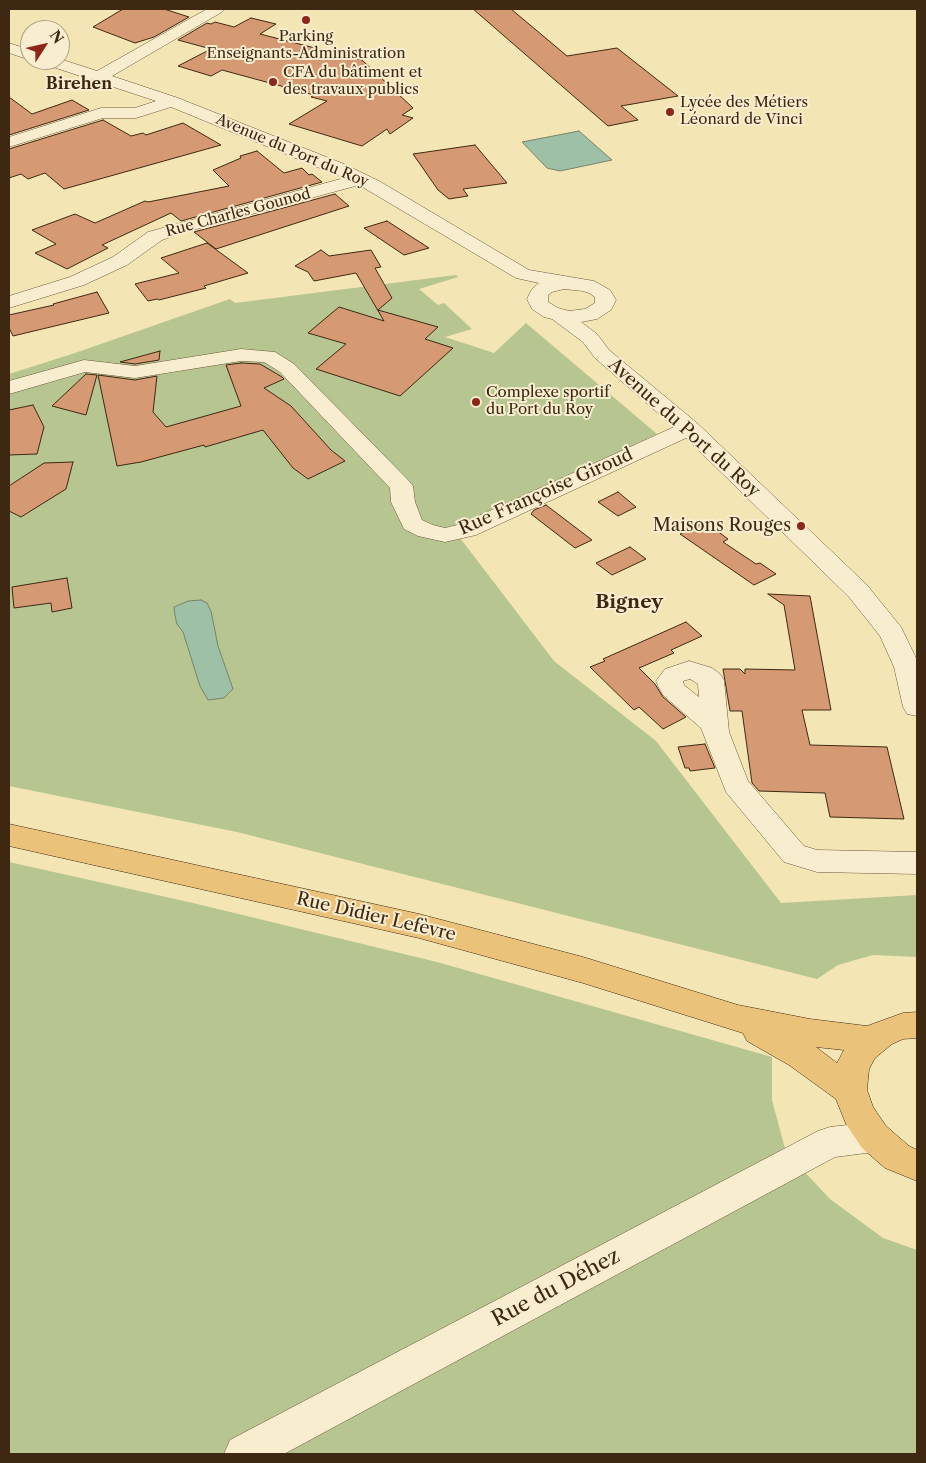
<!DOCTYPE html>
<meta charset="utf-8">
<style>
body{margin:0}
#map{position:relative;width:926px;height:1463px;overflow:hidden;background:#f4e5b5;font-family:"Libre Caslon Text",serif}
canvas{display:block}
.frame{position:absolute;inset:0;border:10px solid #3e2812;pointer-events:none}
.north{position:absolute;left:20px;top:20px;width:50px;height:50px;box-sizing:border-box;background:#f8eecf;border:1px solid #ae9f83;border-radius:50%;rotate:55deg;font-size:14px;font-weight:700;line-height:20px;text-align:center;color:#3e2812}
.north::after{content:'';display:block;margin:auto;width:18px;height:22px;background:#8f2418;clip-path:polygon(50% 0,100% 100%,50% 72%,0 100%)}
</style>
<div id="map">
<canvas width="926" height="1463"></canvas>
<div class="frame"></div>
<div class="north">N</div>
</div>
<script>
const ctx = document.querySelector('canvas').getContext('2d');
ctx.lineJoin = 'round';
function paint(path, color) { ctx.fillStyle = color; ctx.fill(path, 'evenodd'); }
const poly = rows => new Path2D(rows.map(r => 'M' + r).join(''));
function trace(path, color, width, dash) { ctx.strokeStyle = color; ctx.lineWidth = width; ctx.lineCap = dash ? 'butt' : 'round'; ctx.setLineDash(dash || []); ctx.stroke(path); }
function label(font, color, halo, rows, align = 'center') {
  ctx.font = font + ' "Libre Caslon Text",serif'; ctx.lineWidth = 4; ctx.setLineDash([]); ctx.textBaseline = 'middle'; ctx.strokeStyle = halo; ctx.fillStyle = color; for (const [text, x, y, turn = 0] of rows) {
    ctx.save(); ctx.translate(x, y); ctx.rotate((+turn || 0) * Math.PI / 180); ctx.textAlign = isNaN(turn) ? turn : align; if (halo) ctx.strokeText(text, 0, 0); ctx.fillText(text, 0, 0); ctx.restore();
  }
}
const green = poly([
 [456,275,458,277,419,289,438,305,444,303,472,329,445,337,494,353,526,323,657,434,454,530,554,661,656,741,781,903,917,895,917,957,873,955,838,965,817,979,237,832,9,786,9,374,75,353,230,299,235,303],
 [9,862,193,903,437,962,772,1057,772,1100,786,1152,830,1199,883,1238,917,1250,917,1454,9,1454]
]);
const water = poly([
 [579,131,612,160,560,171,547,168,522,142,579,131],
 [201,600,207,603,211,611,218,646,233,689,224,698,208,700,200,686,183,632,177,624,175,616,174,607,188,601,201,600]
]);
const building = poly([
 [123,9,164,9,189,17,154,37,135,43,93,27,123,9],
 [473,9,511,9,567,56,617,48,678,96,621,106,638,120,608,126,473,9],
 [251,18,276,24,260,34,362,60,413,108,402,115,413,118,390,134,387,129,362,146,289,124,327,101,311,97,314,95,222,70,211,76,178,66,211,49,178,40,207,23,211,24,215,22,234,27,251,18],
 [9,97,32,114,72,100,89,110,9,135,9,97],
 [103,120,131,136,143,133,146,135,183,123,221,145,64,189,45,173,28,179,21,174,9,178,9,149,103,120],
 [475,145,507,183,463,189,468,196,449,199,438,190,413,154,475,145],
 [257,151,284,173,302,168,309,175,312,174,322,182,181,221,171,213,102,245,108,248,67,269,35,253,56,244,32,230,75,214,95,223,145,201,148,202,229,186,213,170,241,158,240,156,257,151],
 [335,194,349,206,216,249,194,232,335,194],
 [387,221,429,248,404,255,364,228,387,221],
 [207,243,248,273,204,286,206,288,159,300,157,299,148,301,135,284,179,273,161,258,207,243],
 [321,250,329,256,371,250,381,267,375,268,392,298,378,310,438,327,425,339,453,348,400,396,316,369,346,344,308,333,339,307,384,321,356,273,314,281,308,272,295,266,321,250],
 [97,292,109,313,13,336,9,328,9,315,54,305,53,304,97,292],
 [160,351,159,360,135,364,120,362,160,351],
 [241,363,260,364,282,377,284,379,264,388,291,406,331,450,345,461,308,479,293,468,263,430,205,447,204,445,141,462,117,466,98,375,135,380,157,376,153,412,166,427,241,406,226,365,241,363],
 [86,374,97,375,86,415,52,406,86,374],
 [33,405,44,427,37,454,9,455,9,410,33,405],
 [73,462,66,489,21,517,9,511,9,486,44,463,73,462],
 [618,492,636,507,618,516,598,502,618,492],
 [546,505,592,540,575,548,531,514,534,510,546,505],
 [705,522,728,539,723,542,756,564,760,563,776,574,754,585,680,534,705,522],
 [630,547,646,559,612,575,596,563,630,547],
 [67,578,72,608,52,612,51,603,14,608,12,587,67,578],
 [768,594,810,596,831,710,802,710,810,745,887,747,904,819,830,817,825,793,759,791,752,783,742,711,730,711,723,669,740,669,745,674,745,669,795,670,784,605,768,594],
 [686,622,702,636,671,650,674,653,639,668,655,684,663,697,686,717,663,729,639,707,634,710,590,667,605,661,603,659,686,622],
 [705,744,715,768,690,771,689,768,685,768,678,747,705,744]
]);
const minor = poly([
 [207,9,224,9,222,12,112,76,178,98,344,164,379,181,529,270,594,281,610,290,616,300,611,310,597,319,581,322,597,334,609,350,697,423,867,585,901,627,917,660,917,716,907,714,903,707,894,667,880,636,849,597,686,438,476,535,445,542,418,536,404,529,391,502,390,488,280,372,264,362,241,361,135,378,85,372,9,394,9,381,84,360,135,366,241,349,275,352,294,364,409,481,413,486,415,502,422,520,433,525,445,528,461,524,674,427,595,358,583,342,552,319,544,317,532,309,527,299,532,289,539,283,516,278,359,185,182,233,162,240,127,265,84,285,9,308,9,296,70,277,113,257,148,232,344,178,171,107,136,118,103,118,9,147,9,137,101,108,135,108,156,101,41,63,39,60,60,59,97,71,207,9],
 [564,289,583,291,589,293,595,297,595,303,585,309,569,311,558,308,548,302,548,295,552,292,564,289],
 [9,43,30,50,30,60,9,53,9,43],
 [689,661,712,668,720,674,724,680,729,732,748,781,804,846,817,850,917,852,917,874,817,872,784,862,726,792,701,728,664,696,660,690,656,681,665,669,689,661],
 [690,679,698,684,699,697,684,685,683,681,690,679],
 [874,1122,886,1126,891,1137,886,1148,874,1152,835,1157,284,1454,224,1454,230,1440,818,1131,830,1127,874,1122]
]);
const major = poly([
 [9,824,419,914,583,957,738,1005,810,1019,867,1026,903,1013,917,1012,917,1038,903,1039,892,1044,875,1058,869,1069,867,1090,873,1107,886,1126,909,1146,917,1150,917,1181,885,1168,862,1148,846,1124,836,1099,789,1065,747,1041,743,1033,583,983,419,938,9,846,9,824],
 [816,1047,844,1050,837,1063,816,1047]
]);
const markers = [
 [306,20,5,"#8f2418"],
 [273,82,5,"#8f2418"],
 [670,112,5,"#8f2418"],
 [476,402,5,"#8f2418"],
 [801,526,5,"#8f2418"]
];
const farPoinames = [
 ["Parking",306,37,"center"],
 ["Enseignants-Administration",306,54,"center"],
 ["CFA du bâtiment et",283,73],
 ["des travaux publics",283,90],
 ["Lycée des Métiers",680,103],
 ["Léonard de Vinci",680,120],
 ["Complexe sportif",486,393],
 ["du Port du Roy",486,410]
];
const farStreetnames = [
 ["Avenue du Port du Roy",292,151,23],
 ["Rue Charles Gounod",238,213,-15]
];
const farQuarternames = [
 ["Birehen",79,84]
];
const streetNames = [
 ["Avenue du Port du Roy",684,428,42],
 ["Rue Françoise Giroud",546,492,-24],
 ["Rue Didier Lefèvre",376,917,13]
];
const poiNames = [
 ["Maisons Rouges",791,526]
];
const neighbourhoodNames = [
 ["Bigney",629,603]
];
const nearStreetnames = [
 ["Rue du Déhez",556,1288,-28]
];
paint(green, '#b7c691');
paint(water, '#9dc0a7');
trace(water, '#77836b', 1);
paint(building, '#d59a73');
trace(building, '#3e2812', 1);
trace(minor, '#6c573b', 1);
trace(major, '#3e2812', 1);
paint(minor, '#f8eecf');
paint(major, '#eac27a');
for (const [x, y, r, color] of markers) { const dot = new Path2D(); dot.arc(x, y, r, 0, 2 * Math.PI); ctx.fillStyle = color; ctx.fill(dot); trace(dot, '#f8eecf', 2); }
label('15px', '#3e2812', '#f8eecf', farPoinames, 'left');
label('15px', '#3e2812', '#f8eecf', farStreetnames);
label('bold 16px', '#3e2812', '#f8eecf', farQuarternames);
label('18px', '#3e2812', '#f8eecf', streetNames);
label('18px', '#3e2812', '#f8eecf', poiNames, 'right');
label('bold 19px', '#3e2812', '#f8eecf', neighbourhoodNames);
label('21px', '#3e2812', '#f8eecf', nearStreetnames);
</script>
